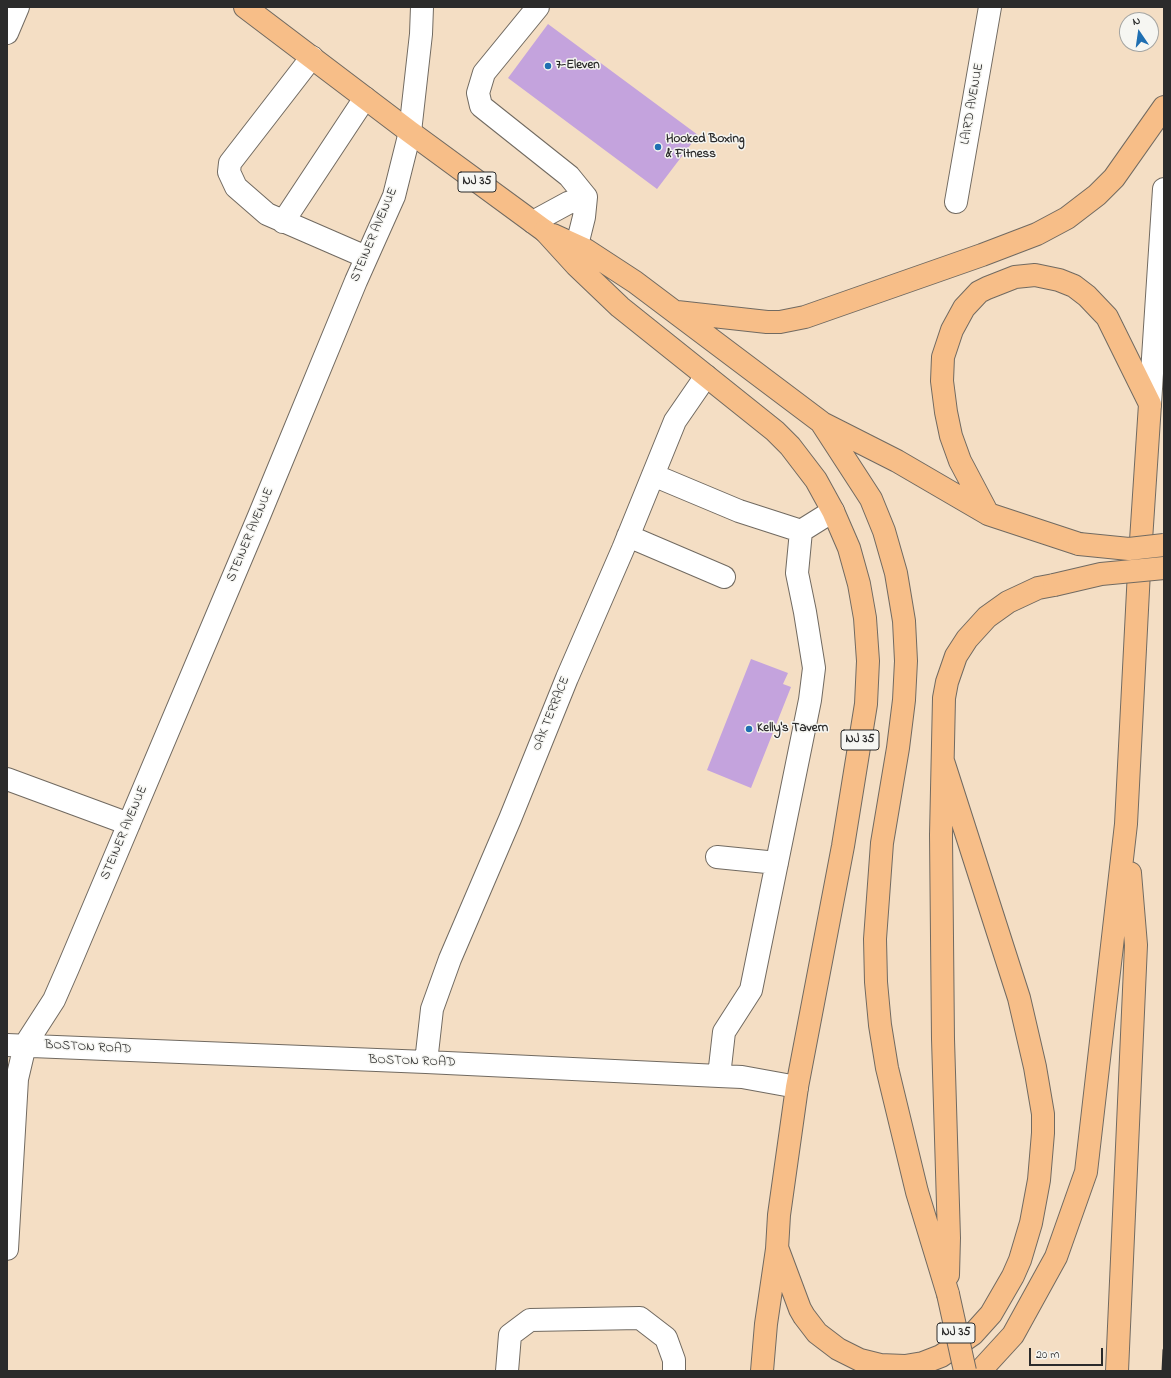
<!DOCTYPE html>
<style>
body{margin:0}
#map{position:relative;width:1171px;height:1378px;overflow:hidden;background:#f4dec4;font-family:"Indie Flower",sans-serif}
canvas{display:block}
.frame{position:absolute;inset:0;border:8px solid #2b2b2b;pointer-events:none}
.north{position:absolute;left:1119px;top:12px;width:40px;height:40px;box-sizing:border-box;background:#f6f6f2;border:1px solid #a5a5a2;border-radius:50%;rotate:347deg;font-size:11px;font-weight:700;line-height:16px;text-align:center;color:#2b2b2b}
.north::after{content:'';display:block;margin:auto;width:14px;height:18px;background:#1f6fb2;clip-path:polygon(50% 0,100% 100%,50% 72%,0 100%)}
.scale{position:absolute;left:1029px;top:1348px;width:74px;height:18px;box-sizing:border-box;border:2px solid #2b2b2b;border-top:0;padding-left:5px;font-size:12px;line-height:14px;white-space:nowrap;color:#2b2b2b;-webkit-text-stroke:3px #f6f6f2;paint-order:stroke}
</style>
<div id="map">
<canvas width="1171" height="1378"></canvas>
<div class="frame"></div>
<div class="north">N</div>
<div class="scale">20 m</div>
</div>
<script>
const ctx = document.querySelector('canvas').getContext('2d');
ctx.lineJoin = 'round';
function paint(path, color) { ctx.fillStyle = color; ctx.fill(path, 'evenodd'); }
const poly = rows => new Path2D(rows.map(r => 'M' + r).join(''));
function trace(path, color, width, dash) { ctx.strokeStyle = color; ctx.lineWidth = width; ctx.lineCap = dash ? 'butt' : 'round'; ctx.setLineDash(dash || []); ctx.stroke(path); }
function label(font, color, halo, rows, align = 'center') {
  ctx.font = font + ' "Indie Flower",sans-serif'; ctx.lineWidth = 3; ctx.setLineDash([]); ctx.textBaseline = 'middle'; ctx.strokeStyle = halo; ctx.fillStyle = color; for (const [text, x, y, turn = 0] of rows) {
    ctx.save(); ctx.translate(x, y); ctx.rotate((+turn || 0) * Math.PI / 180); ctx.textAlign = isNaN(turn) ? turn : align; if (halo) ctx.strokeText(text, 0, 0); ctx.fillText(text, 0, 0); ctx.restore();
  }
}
const building = poly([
 [548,24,698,135,657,189,508,78],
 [751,659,788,673,783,684,791,687,751,788,707,770]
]);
const minor = poly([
 [538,7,484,73,478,93,481,106,569,176,586,197],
 [7,33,18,7],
 [312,57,230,163,229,172,236,187,267,214,366,257],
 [956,202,990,7],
 [283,222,365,98],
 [533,222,568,203,586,197,584,217,577,245],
 [1150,404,1164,189],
 [653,475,739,511,801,531,833,511],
 [628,536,724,577],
 [7,779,129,824],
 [717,857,777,863],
 [7,1045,426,1062,719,1076,742,1077,797,1087],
 [426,1062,432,1009,450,959,510,819,567,678,623,549,675,421,706,376],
 [719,1076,724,1032,751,990,810,700,814,668,805,612,797,573,801,531],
 [7,1249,17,1079,25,1045,54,1000,68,968,259,516,356,281,394,196,410,132,421,34,422,7],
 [507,1371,510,1335,530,1320,640,1318,666,1338,674,1360,674,1371]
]);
const major = poly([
 [245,7,410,132,545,231]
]);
const highway = poly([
 [545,231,576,265,620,307,775,431,790,446,816,480,833,511,849,548,859,584,865,618,868,661,866,704,843,846,797,1087,779,1215,777,1249,766,1324,762,1371],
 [553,235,586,250,635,282,821,422,871,499,884,531,896,573,904,621,906,661,904,700,898,748,882,843,875,939,876,982,880,1025,887,1068,917,1192,948,1294],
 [677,312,767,322,780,322,805,317,982,255,1037,234,1067,218,1097,195,1114,178,1164,107],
 [822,423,897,461,988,514,1079,544],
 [778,1250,800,1309,804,1316,817,1333,838,1349,860,1360,880,1365,905,1366,923,1363,941,1356,973,1334,991,1314,1013,1276,1020,1260,1031,1223,1039,1180,1043,1133,1043,1114,1035,1067,1019,998,943,761],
 [948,1275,949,1238,943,1039,941,835,944,698,947,682,956,656,967,639,987,617,1008,602,1038,588,1054,585],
 [980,1371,1013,1335,1056,1257,1086,1172,1126,824,1139,571,1150,404,1107,317,1087,296,1074,286,1059,280,1035,275,1015,277,987,288,979,292,964,308,952,330,943,357,942,381,946,412,951,436,960,461,988,514],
 [1117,1371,1136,945,1130,873]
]);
const rail = poly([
 [1163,1371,1164,1350]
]);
const highwayBridge = poly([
 [1079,544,1129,549,1164,545],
 [1054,585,1101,574,1164,568],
 [948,1294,965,1371]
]);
const markers = [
 [548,66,4,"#1f6fb2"],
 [658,147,4,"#1f6fb2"],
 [749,729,4,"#1f6fb2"]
];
const shields = [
 [477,182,38],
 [860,740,38],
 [956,1333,38]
];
const shieldNames = [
 ["NJ 35",477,182],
 ["NJ 35",860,740],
 ["NJ 35",956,1333]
];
const poiNames = [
 ["7-Eleven",556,66],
 ["Hooked Boxing",666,140],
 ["& Fitness",666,155],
 ["Kelly's Tavern",757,729]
];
const streetNames = [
 ["LAIRD AVENUE",973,104,-80],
 ["STEINER AVENUE",375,235,-67],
 ["STEINER AVENUE",251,535,-67],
 ["OAK TERRACE",552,714,-68],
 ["STEINER AVENUE",125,833,-67],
 ["BOSTON ROAD",88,1048,3],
 ["BOSTON ROAD",412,1062,2]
];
paint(building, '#c4a3dd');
trace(minor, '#716a61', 24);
trace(major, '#716a61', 24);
trace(highway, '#716a61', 24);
trace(minor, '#fff', 22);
trace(major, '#f7be88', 22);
trace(highway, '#f7be88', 22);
trace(rail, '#2b2b2b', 3);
trace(highwayBridge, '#716a61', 24, []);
trace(highwayBridge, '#f7be88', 22);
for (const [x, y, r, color] of markers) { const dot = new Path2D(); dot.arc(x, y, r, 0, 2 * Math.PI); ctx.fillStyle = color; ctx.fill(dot); trace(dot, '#f6f6f2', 1.5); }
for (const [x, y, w] of shields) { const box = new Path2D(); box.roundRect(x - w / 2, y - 10, w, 20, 3); ctx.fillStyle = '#f6f6f2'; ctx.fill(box); trace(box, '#2b2b2b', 1); }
label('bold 12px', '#2b2b2b', null, shieldNames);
label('bold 13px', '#2b2b2b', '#f6f6f2', poiNames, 'left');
label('13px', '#2b2b2b', '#f6f6f2', streetNames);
</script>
